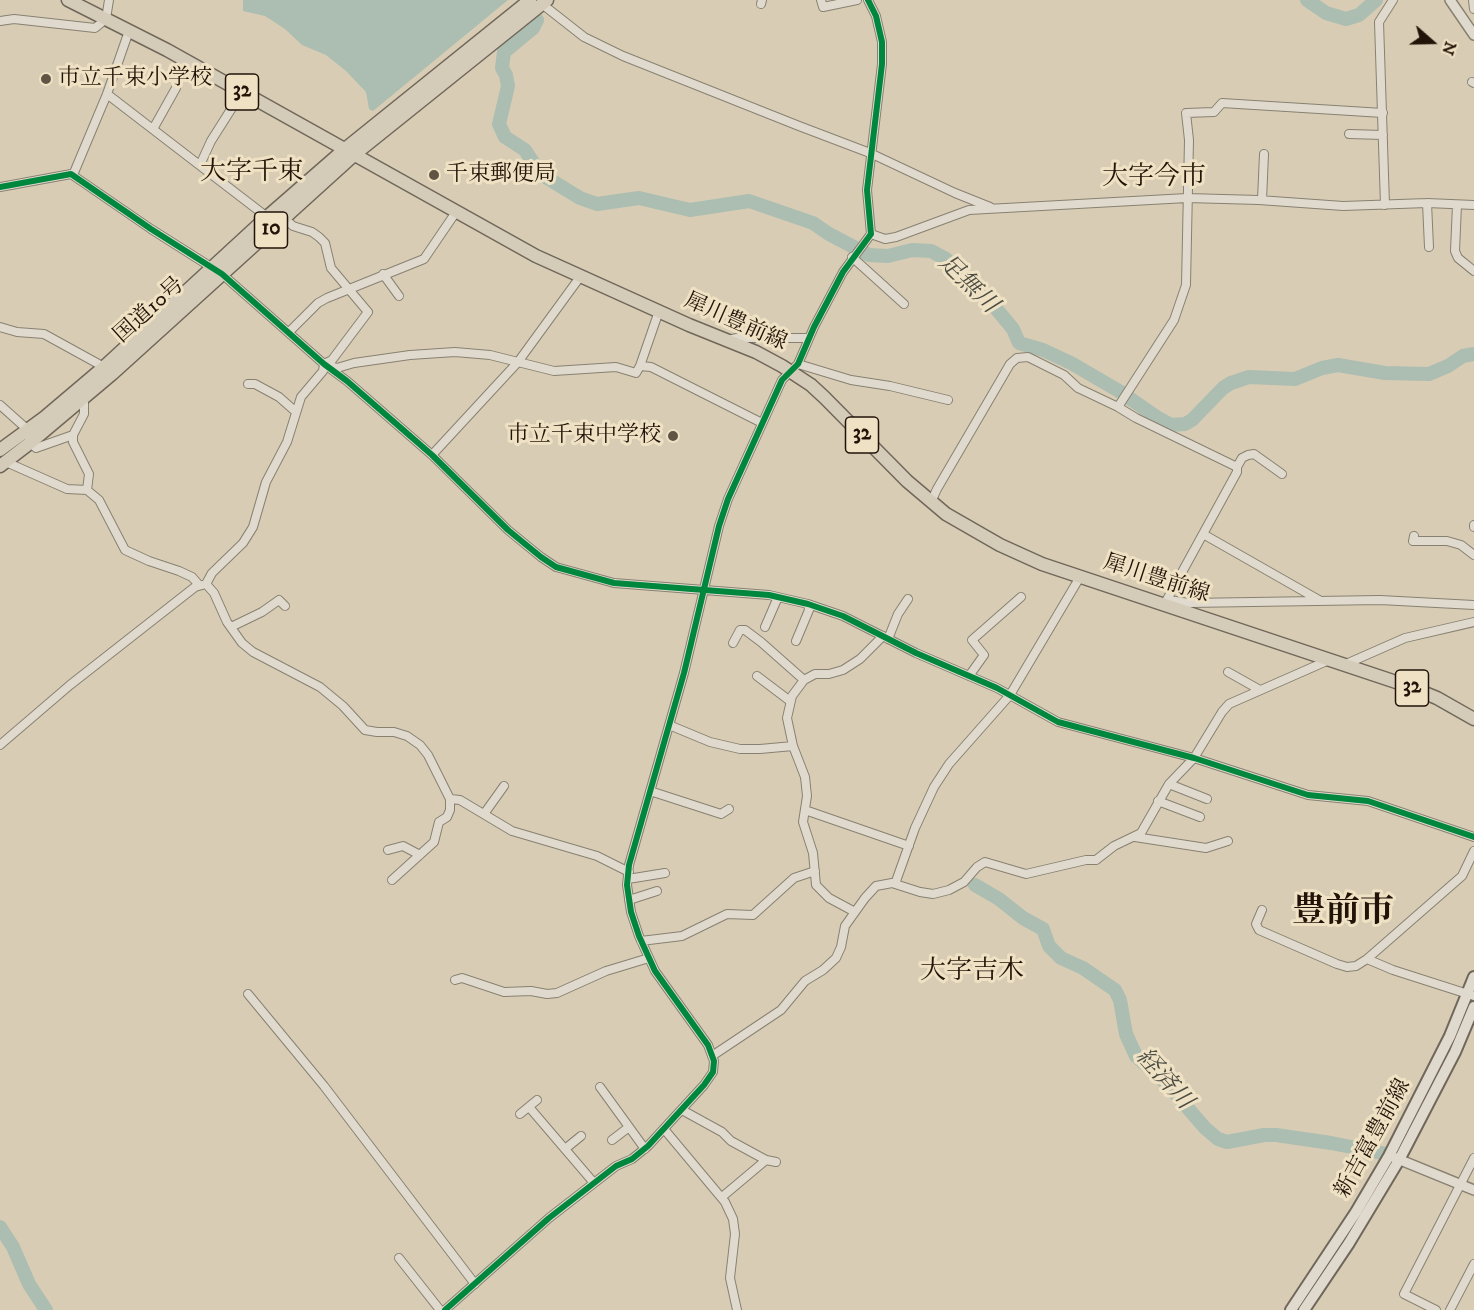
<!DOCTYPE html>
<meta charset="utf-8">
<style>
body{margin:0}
#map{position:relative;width:1474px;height:1310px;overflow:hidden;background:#d8cdb4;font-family:"IM FELL DW Pica",serif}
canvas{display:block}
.north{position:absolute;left:1402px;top:12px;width:60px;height:60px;-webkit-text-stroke:4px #efe2c4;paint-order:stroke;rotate:110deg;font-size:16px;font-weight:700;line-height:24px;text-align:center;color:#221308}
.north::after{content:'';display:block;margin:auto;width:21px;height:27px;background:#221308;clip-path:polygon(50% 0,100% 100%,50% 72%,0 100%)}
</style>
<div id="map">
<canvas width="1474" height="1310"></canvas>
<div class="north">N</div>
</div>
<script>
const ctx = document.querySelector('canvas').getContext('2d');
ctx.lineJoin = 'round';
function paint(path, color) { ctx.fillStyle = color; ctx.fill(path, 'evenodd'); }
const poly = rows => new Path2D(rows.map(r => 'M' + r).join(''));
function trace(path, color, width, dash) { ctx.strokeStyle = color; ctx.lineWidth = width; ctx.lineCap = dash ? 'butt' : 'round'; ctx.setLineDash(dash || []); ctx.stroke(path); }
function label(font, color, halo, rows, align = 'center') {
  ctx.font = font + ' "IM FELL DW Pica","Noto Serif JP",serif'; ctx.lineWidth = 6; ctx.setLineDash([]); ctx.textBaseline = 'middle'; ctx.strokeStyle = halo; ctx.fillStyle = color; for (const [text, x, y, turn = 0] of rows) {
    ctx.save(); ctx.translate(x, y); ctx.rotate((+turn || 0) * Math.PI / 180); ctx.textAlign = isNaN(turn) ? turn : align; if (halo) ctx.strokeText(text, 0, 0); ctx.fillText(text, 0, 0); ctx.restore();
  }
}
const water = poly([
 [243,0,508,0,373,111,369,109,366,92,346,71,326,55,302,45,285,29,265,16,243,11]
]);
const river = poly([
 [1307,0,1326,13,1346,19,1359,15,1376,0],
 [535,18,537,20,533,28,504,52,502,68,506,75,508,86,499,124,505,137,525,150,540,173,544,176,580,198,597,204,639,198,690,210,749,201,813,223,829,234,869,255,888,256,912,250,931,251,946,259,989,300,1013,329,1019,343,1043,350,1071,363,1119,391,1158,418,1171,425,1185,424,1192,420,1223,388,1231,383,1249,377,1295,379,1322,368,1338,365,1385,373,1429,374,1448,366,1463,356,1474,354],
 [975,885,999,899,1023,918,1043,929,1049,946,1061,958,1083,968,1115,990,1120,1000,1126,1034,1136,1056,1167,1084,1205,1128,1218,1139,1227,1142,1264,1135,1276,1135,1331,1143,1382,1153],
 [0,1227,13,1247,29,1284,46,1310]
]);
const minor = poly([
 [821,0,823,7,857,0],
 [1473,0,1474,9],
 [542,4,584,37,623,56,799,126,870,153,955,193,990,207],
 [761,4,762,0],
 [0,21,14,19,95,28,106,19,109,0],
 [1472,82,1474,83],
 [153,129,176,88],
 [1349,134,1383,135],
 [200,165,211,141,242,92],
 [73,175,107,94,129,31],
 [0,187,71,174,151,229,222,274,324,364,347,381,432,455,508,530,541,557,556,567,614,583,769,595,808,604,843,616,916,653,997,688,1058,722,1194,758,1308,795,1368,801,1474,837],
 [1262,200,1264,154],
 [1427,203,1429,247],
 [1385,205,1379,22,1393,0],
 [1457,205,1455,251,1458,258,1474,271],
 [871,234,885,239,896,237,969,210,1187,198,1259,200,1343,206,1427,203,1474,205],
 [852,257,904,304],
 [383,274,399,296],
 [0,327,17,332,44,334,104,367],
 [289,332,318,303,327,298,424,259,456,212],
 [727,340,737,338,809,338],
 [798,364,851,380,890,386,948,400],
 [329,366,337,368,354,363,410,355,455,352,490,355,554,371,616,367,636,373,640,366,659,311],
 [640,366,651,367,762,423],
 [248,384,255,384,279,397,296,412],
 [84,399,84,414,73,435,73,442,89,474,87,490],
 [0,405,28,430,30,443,36,448,73,435],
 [1118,407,1174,320,1186,285,1189,140,1186,113,1214,112,1222,103,1383,113],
 [432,455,518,362,580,277],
 [6,462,67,489,87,490,99,500,125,550,149,561,179,571,192,577,199,585],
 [1237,467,1242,458,1248,455,1254,454,1282,474],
 [931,502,937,489,1010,364,1017,358,1028,357,1064,375,1078,388,1118,407,1136,418,1237,467,1237,472,1164,605],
 [1474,525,1474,527],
 [1203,534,1319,600],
 [1414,536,1413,541,1447,541,1461,545,1474,555],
 [206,584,214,593,227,622,242,643,253,652,320,687,343,706,365,730,377,732,394,732,407,736,420,745,428,755,450,799,450,810,447,817,439,822,434,842,392,880],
 [1169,600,1189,603,1380,600,1474,605],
 [231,627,262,612,279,600,285,606],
 [765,627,778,597],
 [888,639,898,614,908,599],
 [796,641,809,610,808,604],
 [733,643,740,630,745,630,761,642,804,680],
 [1346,664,1405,638,1474,622],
 [1228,672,1260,690],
 [757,676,790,701],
 [969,676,984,655,972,640,1021,597],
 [669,725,710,742,740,749,760,749,793,746],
 [0,745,70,685,195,587,206,584,212,573,243,543,253,527,266,482,287,442,301,397,323,371,324,364,332,360,368,312,331,268,325,243,319,237,312,232,293,226,284,218,267,217,107,94],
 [1169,784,1207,799],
 [650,791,721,814,729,809],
 [450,799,460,800,512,831,597,856,629,872],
 [1158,801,1200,817],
 [805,810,909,846],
 [484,814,504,786],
 [1135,837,1206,848,1228,841],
 [388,850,403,846,420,855],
 [628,879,665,873],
 [895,884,915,828,934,787,949,764,1010,695,1080,577],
 [629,900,657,891],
 [1262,910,1256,924,1259,930,1337,964,1347,967,1356,966,1367,959,1462,876,1474,851],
 [855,912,829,898,816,885,813,853,803,822,807,796,805,777,793,746,787,718,792,696,804,680,815,674,829,674,843,670,860,659,883,636],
 [641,941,682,936,727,914,753,915,794,878,815,871],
 [1367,959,1393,970,1474,996],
 [455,980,462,978,504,992,531,991,547,994,557,993,606,971,649,958],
 [248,994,324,1086,475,1284],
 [712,1056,781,1010,805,981,823,970,836,958,841,947,845,926,865,898,876,886,892,883,920,892,933,894,949,890,964,882,977,867,985,862,1026,874,1086,860,1096,860,1114,846,1141,833,1169,784,1194,758,1222,712,1229,704,1329,660],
 [600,1087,645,1149],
 [529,1107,594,1183],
 [682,1110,722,1132,731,1141,766,1160],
 [520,1114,537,1100],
 [664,1129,725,1202,733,1219,735,1234,730,1278,737,1310],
 [612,1140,629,1127],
 [565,1149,581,1136],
 [722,1197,766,1160,776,1162],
 [399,1258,440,1310],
 [445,1310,549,1218,616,1166,632,1159,648,1146,704,1085,713,1072,714,1061,708,1045,655,971,639,936,631,912,627,885,629,865,684,673,719,526,728,499,782,380,798,364,814,327,843,272,871,234,867,190,882,64,882,42,876,16,868,0],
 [1436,1310,1404,1294,1474,1158],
 [1450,1310,1474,1264]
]);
const tertiary = poly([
 [1450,0,1474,35],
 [1393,1157,1474,1190]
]);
const secondary = poly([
 [1291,1310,1356,1212,1389,1156,1450,1036,1474,977],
 [1304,1310,1349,1243,1399,1160,1455,1052,1474,1007]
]);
const primary = poly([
 [68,0,167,50,536,256,689,325,756,352,782,366,811,385,825,398,907,481,946,514,1000,545,1042,564,1405,685,1437,698,1474,719]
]);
const trunk = poly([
 [0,450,45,417,104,367,267,217,345,149,530,0],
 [0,466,30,443,112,374,355,154,547,0]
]);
const cycleway = poly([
 [0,187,71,174,151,229,222,274,324,364,347,381,432,455,508,530,541,557,556,567,614,583,769,595,808,604,843,616,916,653,997,688,1058,722,1194,758,1308,795,1368,801,1474,837],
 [445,1310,549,1218,616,1166,632,1159,648,1146,704,1085,713,1072,714,1061,708,1045,655,971,639,936,631,912,627,885,629,865,684,673,719,526,728,499,782,380,798,364,814,327,843,272,871,234,867,190,882,64,882,42,876,16,868,0]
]);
const markers = [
 [46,79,6,"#625444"],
 [434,175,6,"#625444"],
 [673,436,6,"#625444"]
];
const shields = [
 [242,92,33],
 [271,230,33],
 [862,435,33],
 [1412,688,33]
];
const shieldNames = [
 ["32",242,92],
 ["10",271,230],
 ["32",862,435],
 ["32",1412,688]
];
const poiNames = [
 ["市立千束小学校",58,79],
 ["千束郵便局",446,175],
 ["市立千束中学校",661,436,"right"]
];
const streetNames = [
 ["国道10号",150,311,-42],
 ["犀川豊前線",735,323,24],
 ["犀川豊前線",1156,580,18],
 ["新吉富豊前線",1374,1139,-61]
];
const waterNames = [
 ["足無川",967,285,44],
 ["経済川",1163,1080,48]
];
const quarterNames = [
 ["大字千束",252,174],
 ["大字今市",1154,179],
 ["大字吉木",972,973]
];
const townNames = [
 ["豊前市",1343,914]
];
paint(water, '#acbdb1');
trace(river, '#acbdb1', 14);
trace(minor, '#888171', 10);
trace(tertiary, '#888171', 12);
trace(secondary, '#70675a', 14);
trace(primary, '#70675a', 15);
trace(trunk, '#70675a', 15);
trace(minor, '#e0dace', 8);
trace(tertiary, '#e0dace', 9);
trace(secondary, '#e0dace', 10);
trace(primary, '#d5cbb9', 12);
trace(trunk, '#d5cbb9', 12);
trace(cycleway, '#00873e', 6);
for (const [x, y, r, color] of markers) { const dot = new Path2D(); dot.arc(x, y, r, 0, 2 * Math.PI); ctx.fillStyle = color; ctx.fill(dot); trace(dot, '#efe2c4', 2); }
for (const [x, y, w] of shields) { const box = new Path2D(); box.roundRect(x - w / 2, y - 18, w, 36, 4.5); ctx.fillStyle = '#efe2c4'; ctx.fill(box); trace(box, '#221308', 1.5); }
label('bold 21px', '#221308', null, shieldNames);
label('22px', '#221308', '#efe2c4', poiNames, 'left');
label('22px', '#221308', '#efe2c4', streetNames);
label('italic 24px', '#4c4c43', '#efe2c4', waterNames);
label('26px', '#221308', '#efe2c4', quarterNames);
label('bold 34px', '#221308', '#efe2c4', townNames);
</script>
